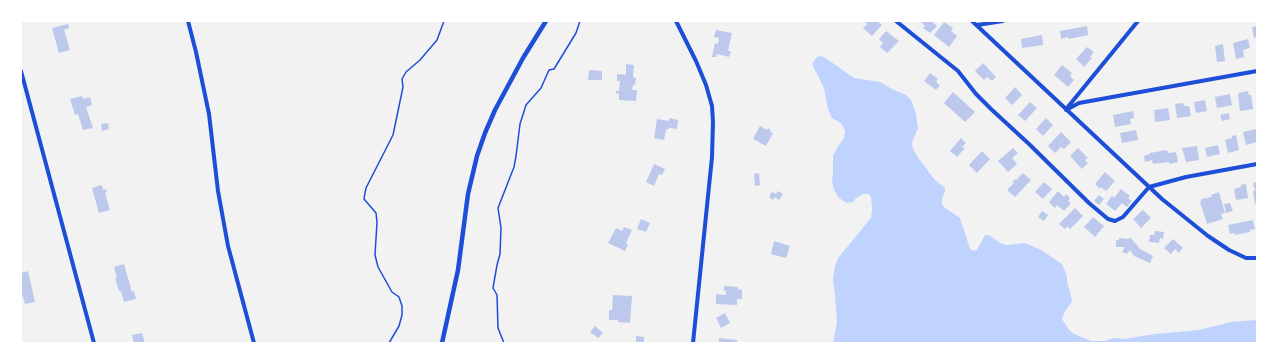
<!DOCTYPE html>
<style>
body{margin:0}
#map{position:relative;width:1278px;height:364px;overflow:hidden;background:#f2f2f2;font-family:"IBM Plex Serif",serif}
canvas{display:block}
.frame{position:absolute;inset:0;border:22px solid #fff;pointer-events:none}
</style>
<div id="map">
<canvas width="1278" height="364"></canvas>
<div class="frame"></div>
</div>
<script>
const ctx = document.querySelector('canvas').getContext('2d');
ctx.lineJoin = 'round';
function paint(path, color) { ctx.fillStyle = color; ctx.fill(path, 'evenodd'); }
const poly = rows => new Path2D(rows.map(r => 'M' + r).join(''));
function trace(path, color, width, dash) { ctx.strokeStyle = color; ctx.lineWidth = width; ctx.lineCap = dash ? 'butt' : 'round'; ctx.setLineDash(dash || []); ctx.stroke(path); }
const water = poly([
 [820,56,824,57,854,78,880,82,892,89,906,95,911,100,916,114,918,129,914,137,912,143,913,149,917,156,934,179,945,188,945,191,942,199,942,204,944,207,960,218,970,249,974,251,977,250,985,235,989,235,1000,243,1006,245,1025,243,1041,250,1062,264,1067,276,1067,282,1071,296,1072,302,1065,311,1062,319,1069,330,1074,334,1091,341,1104,341,1114,338,1124,339,1155,334,1199,330,1231,322,1257,320,1257,343,833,343,837,321,835,296,833,279,835,266,838,258,871,218,872,209,871,197,869,194,863,194,856,198,853,202,847,203,839,198,834,190,832,181,833,173,833,156,837,148,844,138,845,131,842,124,832,118,828,109,824,88,813,66,813,62,817,57]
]);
const building = poly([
 [863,21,877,21,882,25,872,36,863,28,867,24],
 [920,21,931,21,937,26,930,33,923,28,925,26],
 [944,22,953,28,951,31,957,36,949,47,934,35],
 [68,24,69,28,64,30,70,50,59,53,52,28],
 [1087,26,1088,35,1069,39,1068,37,1061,39,1060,31],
 [1257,26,1257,37,1254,38,1252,27],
 [716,30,732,33,728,51,731,51,729,57,717,54,716,57,712,57,715,43,718,44,719,38,714,37],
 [886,31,899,41,887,53,880,47,883,43,879,39],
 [1042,35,1043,45,1022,48,1021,39],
 [1248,39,1250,48,1243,50,1244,57,1236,59,1233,43],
 [1223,44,1225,61,1217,62,1215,46],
 [1087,47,1094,52,1090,57,1092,58,1084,67,1076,59],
 [983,63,996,77,992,81,987,77,984,80,975,71],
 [626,64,634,65,633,77,636,78,635,85,633,85,632,90,637,90,636,101,619,100,619,94,616,93,616,91,619,91,620,81,617,81,617,74,626,75],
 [1062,65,1072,73,1070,76,1074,80,1068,87,1054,75],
 [589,70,602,71,602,80,588,80],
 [930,73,938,79,936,82,940,85,936,90,924,81],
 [1015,87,1022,95,1012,105,1005,98],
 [1248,91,1249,95,1251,95,1253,109,1240,111,1238,93],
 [953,92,975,112,965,122,944,103],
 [1230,94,1232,105,1217,108,1215,97],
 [82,96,83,99,90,97,92,105,86,107,93,128,83,130,78,114,75,115,70,99],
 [1205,100,1207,111,1196,113,1194,102],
 [1030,102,1037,108,1025,121,1018,115],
 [1183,103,1184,106,1189,106,1191,116,1177,118,1175,104],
 [1168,108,1170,120,1155,122,1154,110],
 [1133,111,1134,118,1130,119,1131,124,1115,127,1113,115],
 [1229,113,1230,119,1222,121,1220,115],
 [669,118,678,120,677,129,670,128,666,130,664,140,654,138,657,119,669,121],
 [1046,118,1053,125,1043,136,1036,129],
 [108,123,109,129,102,131,101,124],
 [760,126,767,130,768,128,771,130,770,132,773,133,766,146,753,139],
 [1257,129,1257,142,1246,145,1243,132],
 [1136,130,1138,140,1122,143,1120,133],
 [1061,132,1071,142,1064,149,1061,147,1055,153,1048,146],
 [1236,135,1239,150,1228,153,1225,140,1232,138,1232,136],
 [961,138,966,143,962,147,965,148,957,157,950,151],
 [1218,145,1220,154,1207,157,1205,148],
 [1197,146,1199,160,1186,162,1182,148],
 [1013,148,1018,153,1012,158,1017,164,1008,172,998,161],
 [1078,148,1088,158,1085,160,1088,163,1082,169,1070,156],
 [1167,150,1168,153,1176,152,1178,162,1169,164,1169,162,1153,164,1152,160,1145,162,1144,156,1150,154,1150,153],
 [982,151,990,159,977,173,969,165],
 [654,164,665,169,662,175,659,174,654,186,646,182],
 [1105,172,1115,181,1106,191,1101,187,1100,189,1095,184],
 [759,173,760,185,755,186,754,174],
 [1023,173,1031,180,1015,197,1007,190,1014,183,1012,182,1015,179,1016,180],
 [1044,182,1052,189,1043,199,1035,192],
 [1257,182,1257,203,1255,204,1253,191,1255,191,1253,183],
 [1246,184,1248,198,1236,200,1234,189,1241,187,1241,185],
 [102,185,103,190,106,189,107,192,105,193,110,210,99,213,92,188],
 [1121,189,1130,196,1128,198,1132,201,1127,207,1122,203,1115,211,1106,204,1112,196,1114,198],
 [778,191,783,194,779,200,775,197,773,200,769,197,772,192,776,194],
 [1058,191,1064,197,1066,194,1070,198,1068,201,1071,203,1064,211,1057,205,1055,208,1049,202],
 [1219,192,1225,213,1221,214,1223,219,1207,224,1200,202,1202,199,1212,197,1211,195],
 [1099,195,1104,199,1099,205,1094,201],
 [1230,203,1233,211,1226,213,1224,204],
 [1075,208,1083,216,1070,229,1068,226,1065,229,1059,224],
 [1143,210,1151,218,1141,228,1133,219],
 [1042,211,1048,215,1044,221,1038,217],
 [1093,217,1104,226,1095,237,1084,227],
 [641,219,650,223,646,232,637,229],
 [1253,220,1255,229,1250,230,1250,232,1235,235,1235,233,1230,234,1228,225],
 [624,227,632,230,626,243,628,245,625,251,608,243,616,228,622,231],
 [1155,231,1164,232,1163,239,1160,238,1159,243,1149,242,1150,235,1154,235],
 [1130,237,1140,249,1153,256,1150,263,1134,256,1130,250,1127,254,1122,252,1125,247,1116,247,1116,240,1119,240,1119,238,1129,239],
 [1173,239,1183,248,1179,253,1175,249,1171,254,1164,248],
 [774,241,790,246,786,258,771,254],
 [124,264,132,292,134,291,136,299,124,302,121,291,119,291,115,278,117,278,114,267],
 [28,271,35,302,25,304,21,290,21,273],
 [724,286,738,287,738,289,742,290,742,299,737,299,737,305,716,304,716,294,726,295,726,291,724,291],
 [613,295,632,296,630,323,618,322,618,320,609,320,609,310,612,310],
 [725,313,730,323,721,328,716,318],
 [595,326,603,333,598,338,590,332],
 [142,333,145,343,134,343,132,335],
 [636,336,644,337,644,342,636,342],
 [719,338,737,340,737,343,719,343]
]);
const path = poly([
 [389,343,399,326,402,315,402,306,399,297,392,292,378,267,375,255,377,222,376,213,364,199,365,193,366,188,393,135,403,87,402,79,406,72,420,60,437,40,444,21],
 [504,343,498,328,497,295,493,288,497,265,500,254,501,228,498,208,514,167,516,156,520,124,526,105,541,88,549,70,554,69,576,33,580,21]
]);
const minor = poly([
 [188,21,196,52,209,114,218,191,228,246,254,343],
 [676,21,696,61,706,85,712,106,713,122,712,157,693,343],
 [896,21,958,71,976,94,991,109,1029,144,1089,203,1108,219,1115,221,1123,217,1149,187,1186,177,1257,164],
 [972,21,1162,199,1208,236,1229,250,1246,258,1257,258],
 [977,25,1003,21],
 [21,71,94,343],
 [1067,108,1138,21],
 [1066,110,1079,103,1257,71]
]);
const tertiary = poly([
 [442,343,458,270,468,194,477,156,485,133,495,110,523,58,546,21]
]);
paint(water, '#bfd3fe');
paint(building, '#bdc9ec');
trace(path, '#1d4ed8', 1.5);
trace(minor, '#1d4ed8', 4);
trace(tertiary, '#1d4ed8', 4.5);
</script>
